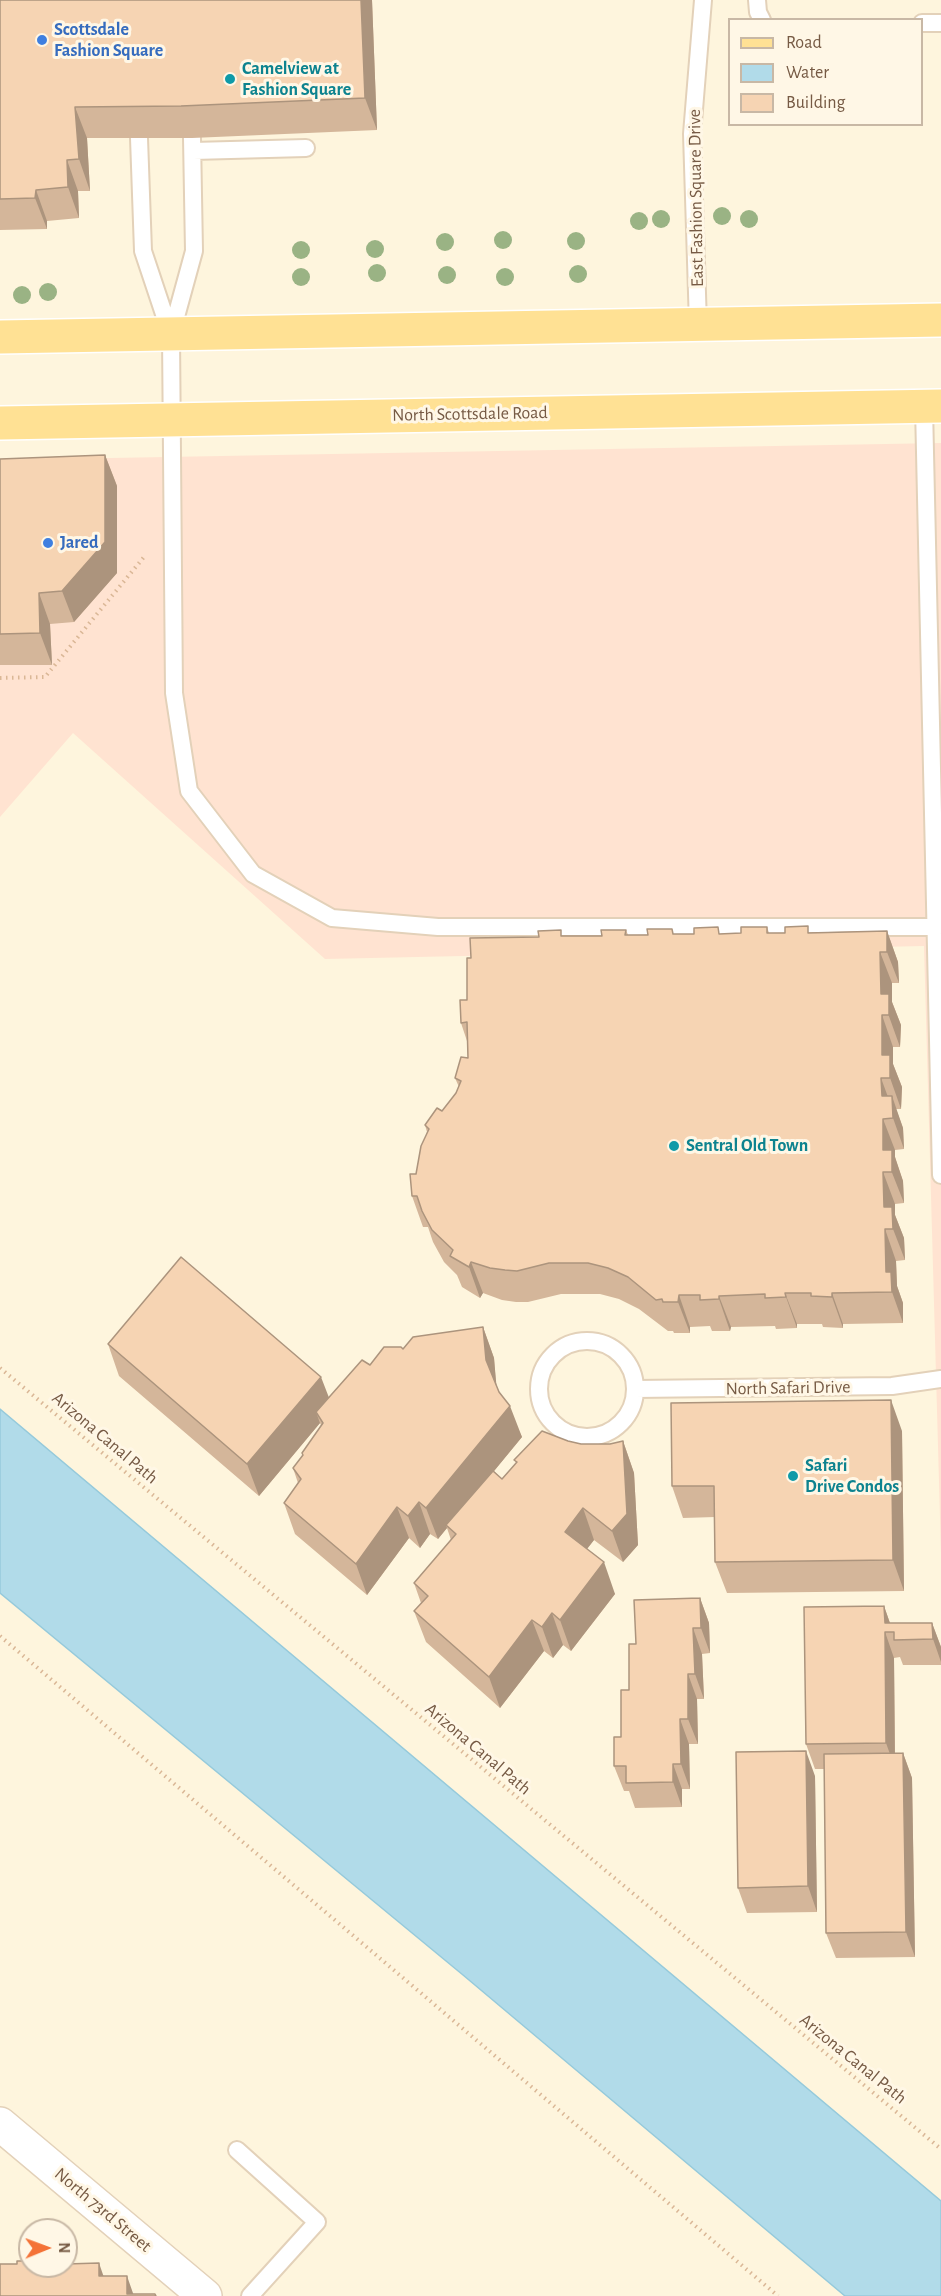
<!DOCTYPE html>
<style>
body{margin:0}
#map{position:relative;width:941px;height:2296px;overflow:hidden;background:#fef5dd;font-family:"Alegreya Sans",sans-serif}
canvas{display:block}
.legend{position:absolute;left:728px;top:18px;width:195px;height:108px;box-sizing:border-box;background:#fff7e6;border:2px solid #c8b8a5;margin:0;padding:8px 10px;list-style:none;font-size:18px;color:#765a44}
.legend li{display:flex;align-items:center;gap:12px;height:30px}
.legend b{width:30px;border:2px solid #c8b8a5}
.north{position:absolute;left:18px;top:2218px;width:60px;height:60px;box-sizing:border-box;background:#fff7e6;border:2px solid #c8b8a5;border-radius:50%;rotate:89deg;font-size:16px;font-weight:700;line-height:24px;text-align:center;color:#765a44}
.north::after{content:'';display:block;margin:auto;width:21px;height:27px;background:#f47237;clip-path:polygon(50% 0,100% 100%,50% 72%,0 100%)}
</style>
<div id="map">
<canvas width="941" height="2296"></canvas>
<ul class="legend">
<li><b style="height:8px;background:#ffe194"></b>Road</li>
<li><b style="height:16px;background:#b1dbe9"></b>Water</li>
<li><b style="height:16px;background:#f6d4b3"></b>Building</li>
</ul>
<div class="north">N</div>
</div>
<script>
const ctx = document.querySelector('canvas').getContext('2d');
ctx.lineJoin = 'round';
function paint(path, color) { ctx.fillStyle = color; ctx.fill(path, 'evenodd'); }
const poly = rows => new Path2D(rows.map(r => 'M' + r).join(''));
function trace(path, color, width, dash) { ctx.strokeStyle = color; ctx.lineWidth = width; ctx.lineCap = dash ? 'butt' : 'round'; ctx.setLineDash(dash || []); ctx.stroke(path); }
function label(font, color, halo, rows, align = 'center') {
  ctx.font = font + ' "Alegreya Sans",sans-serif'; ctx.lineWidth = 6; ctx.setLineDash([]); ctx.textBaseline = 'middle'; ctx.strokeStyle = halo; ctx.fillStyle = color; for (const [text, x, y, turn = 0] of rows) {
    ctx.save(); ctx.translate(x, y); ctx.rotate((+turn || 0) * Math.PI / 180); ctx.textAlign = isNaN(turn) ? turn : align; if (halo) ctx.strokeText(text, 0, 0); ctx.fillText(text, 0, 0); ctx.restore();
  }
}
const commercial = poly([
 [941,443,941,1553,924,946,325,959,73,733,0,817,0,460]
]);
const water = poly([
 [0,1409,941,2201,941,2296,845,2296,463,1975,0,1593,0,1409]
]);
const path = poly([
 [0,678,45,677,144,557],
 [0,1368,941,2149],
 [0,1636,778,2296]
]);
const lane = poly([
 [757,0,758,12,762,20],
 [922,23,941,23],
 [139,138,143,251,171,335],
 [192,138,194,251,171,335,174,693,189,791,253,874,332,918,438,927,936,927],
 [193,151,306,148],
 [698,325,692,134,703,0],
 [924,407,941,1175],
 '539 1389a48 48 0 1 1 96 0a48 48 0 1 1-96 0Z',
 [635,1389,892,1386,941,1379],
 [237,2150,317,2222,250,2296]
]);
const street = poly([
 [0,2124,205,2296]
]);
const primary = poly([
 [0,337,941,320],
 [0,423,941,406]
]);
const trees = [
 [722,216],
 [661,219],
 [749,219],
 [639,221],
 [503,240],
 [576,241],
 [445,242],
 [375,249],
 [301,250],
 [377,273],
 [578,274],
 [447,275],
 [301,277],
 [505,277],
 [48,292],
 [22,295]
];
const wall = poly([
 [0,0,372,0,377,130,192,138,87,138,90,191,78,191,79,218,47,221,47,229,0,230],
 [105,455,117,486,117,573,74,622,50,624,52,665,0,665,0,459],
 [767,927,769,933,887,931,898,962,899,983,892,983,892,1002,901,1025,900,1047,893,1047,893,1064,902,1087,901,1109,896,1109,903,1128,904,1149,895,1150,895,1157,903,1181,904,1203,895,1204,895,1215,904,1238,905,1260,896,1261,897,1286,903,1303,903,1323,843,1324,843,1328,823,1327,822,1324,797,1324,797,1328,776,1329,775,1326,731,1327,730,1331,712,1331,710,1326,690,1327,690,1333,674,1333,673,1331,668,1331,639,1309,619,1299,600,1294,561,1294,528,1302,516,1302,502,1300,483,1293,480,1298,462,1287,457,1275,444,1262,433,1242,428,1227,423,1227,412,1196,416,1174,427,1132,425,1125,442,1111,456,1093,459,1087,455,1078,468,1058,467,1041,461,1023,467,1000,471,958,539,937,602,936,626,930,628,935,720,934,741,933],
 [483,1327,494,1358,496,1385,522,1437,494,1471,502,1479,516,1463,514,1460,568,1441,581,1444,610,1444,623,1441,634,1473,638,1545,623,1562,594,1540,587,1549,615,1594,571,1651,563,1645,553,1658,544,1651,500,1708,426,1642,414,1611,421,1603,414,1583,451,1540,447,1528,438,1539,430,1534,420,1548,409,1538,367,1595,295,1534,284,1503,298,1483,293,1468,303,1456,321,1425,320,1423,259,1496,119,1376,108,1344,329,1398,370,1365,403,1349],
 [902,1431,904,1591,727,1593,715,1562,715,1517,683,1518,672,1486],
 [700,1598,709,1623,710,1653,702,1654,704,1699,697,1699,698,1744,689,1744,690,1789,682,1789,682,1807,635,1808,629,1791,624,1791,614,1766,621,1737,629,1690,636,1644],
 [884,1606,890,1623,932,1623,941,1647,941,1665,903,1665,900,1657,894,1658,895,1753,903,1753,912,1778,915,1957,836,1958,826,1933,824,1769,815,1769,806,1744],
 [815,1776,817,1912,747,1913,738,1888]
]);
const shadedWall = poly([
 [361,0,372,0,377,130,365,98],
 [75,107,87,138,90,191,79,159],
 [67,160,78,191,79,218,68,187],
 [36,190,47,221,47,229,35,198],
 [105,455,117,486,117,573,74,622,62,591],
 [39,593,50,624,52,665,40,633],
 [887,931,898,962,899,983,887,952],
 [880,952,892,983,892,1002,901,1025,900,1047,881,994],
 [882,1015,893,1047,893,1064,902,1087,901,1109,882,1055],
 [881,1078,892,1108,892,1096,903,1128,904,1149,893,1118,882,1096],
 [883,1119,895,1150,895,1157,903,1181,904,1203,883,1150],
 [883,1172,895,1204,895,1215,904,1238,905,1260,893,1229,884,1207],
 [885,1229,896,1261,897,1286,903,1303,903,1323,892,1292,886,1272],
 [471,1262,483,1293,480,1298,469,1267],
 [785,1293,797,1324,797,1328,786,1297],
 [832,1293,843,1324,843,1328,832,1297],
 [679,1295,690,1327,690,1333,678,1302],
 [719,1296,731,1327,730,1331,719,1299],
 [483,1327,494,1358,497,1392,486,1360],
 [321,1377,333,1408,316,1412,320,1423,259,1496,247,1464],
 [891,1400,902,1431,904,1591,893,1560],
 [510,1406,522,1437,448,1527,446,1525,447,1528,438,1539,426,1508],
 [623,1441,634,1473,638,1545,623,1562,612,1531],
 [419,1502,430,1534,420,1548,408,1516],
 [397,1507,409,1538,367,1595,356,1564],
 [583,1508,594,1540,576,1563,565,1532],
 [604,1562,615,1594,571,1651,560,1620],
 [700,1598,709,1623,710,1653,701,1628],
 [884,1606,893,1632,885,1623],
 [552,1613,563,1645,553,1658,542,1627],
 [532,1620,544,1651,500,1708,489,1677],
 [932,1623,941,1647,941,1662,933,1639],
 [693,1628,702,1654,704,1699,695,1674],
 [885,1632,894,1658,895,1768,886,1743],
 [688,1674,697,1699,698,1744,688,1719],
 [680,1719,689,1744,690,1789,681,1764],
 [806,1751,815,1776,817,1912,808,1886],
 [903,1753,912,1778,915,1957,906,1932],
 [673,1764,682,1789,682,1807,673,1782],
 [99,2263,110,2295,99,2276],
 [127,2276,134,2296,127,2294]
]);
const building = poly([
 [0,0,361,0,365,98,181,106,75,107,79,159,67,160,68,187,36,190,35,198,0,199,0,0],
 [105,455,105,542,62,591,39,593,40,633,0,634,0,459,105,455],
 [808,926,808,933,887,931,887,952,880,952,881,994,889,994,889,1015,882,1015,882,1055,890,1055,890,1078,881,1078,882,1096,892,1096,893,1118,883,1119,883,1150,892,1150,892,1172,883,1172,884,1207,892,1207,893,1229,885,1229,886,1272,891,1272,892,1292,832,1293,832,1297,811,1296,811,1293,785,1293,786,1297,765,1298,765,1294,719,1296,719,1299,700,1300,700,1295,679,1295,678,1302,663,1302,662,1299,656,1300,628,1277,608,1268,588,1263,549,1263,517,1271,505,1270,490,1268,471,1262,469,1267,450,1256,453,1250,432,1230,422,1211,417,1196,412,1196,410,1174,416,1174,421,1146,429,1129,425,1125,437,1108,442,1111,456,1093,461,1081,455,1078,461,1057,468,1058,467,1022,461,1023,460,1000,467,1000,467,958,471,958,470,938,539,937,538,931,561,930,561,936,602,936,601,930,626,930,625,935,648,935,647,929,672,929,673,934,694,934,694,928,718,927,719,934,741,933,741,927,767,927,767,933,785,933,785,927,808,926],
 [181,1257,321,1377,247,1464,108,1344,181,1257],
 [483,1327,486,1360,499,1392,510,1406,426,1508,419,1502,408,1516,397,1507,356,1564,284,1503,301,1479,293,1468,303,1455,302,1453,323,1423,316,1412,362,1360,370,1365,384,1347,401,1347,403,1349,413,1337,483,1327],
 [891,1400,893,1560,715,1562,714,1486,672,1486,671,1403,891,1400],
 [542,1431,568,1441,581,1444,610,1444,623,1441,627,1514,612,1531,583,1508,565,1532,604,1562,560,1620,552,1613,542,1627,532,1620,489,1677,414,1611,428,1596,414,1583,456,1534,446,1525,493,1471,502,1479,517,1462,514,1460,542,1431],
 [700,1598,701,1628,693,1628,695,1674,688,1674,688,1719,680,1719,681,1764,673,1764,673,1782,626,1783,626,1766,614,1766,614,1737,621,1737,621,1690,629,1690,629,1644,636,1644,634,1600,700,1598],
 [884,1606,885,1623,932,1623,933,1639,894,1640,894,1632,885,1632,886,1743,806,1744,804,1607,884,1606],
 [806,1751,808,1886,738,1888,736,1752,806,1751],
 [903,1753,906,1932,826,1933,824,1754,903,1753],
 [17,2261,30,2261,30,2266,66,2266,66,2264,99,2263,99,2276,127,2276,127,2294,155,2294,156,2296,0,2296,0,2264,17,2264,17,2261]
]);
const markers = [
 [42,40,6,"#3f7fe0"],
 [230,79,6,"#0f9aa8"],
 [48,543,6,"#3f7fe0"],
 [674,1146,6,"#0f9aa8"],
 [793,1476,6,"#0f9aa8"]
];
const shopNames = [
 ["Scottsdale",54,30],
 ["Fashion Square",54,51],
 ["Jared",60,543]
];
const cultureNames = [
 ["Camelview at",242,69],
 ["Fashion Square",242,90],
 ["Sentral Old Town",686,1146],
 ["Safari",805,1466],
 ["Drive Condos",805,1487]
];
const streetNames = [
 ["East Fashion Square Drive",696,198,-91],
 ["North Scottsdale Road",470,414,-1],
 ["North Safari Drive",788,1388,-1],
 ["Arizona Canal Path",105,1438,40],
 ["Arizona Canal Path",478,1749,40],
 ["Arizona Canal Path",853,2059,39],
 ["North 73rd Street",103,2210,40]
];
paint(commercial, '#ffe3d1');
paint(water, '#b1dbe9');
trace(water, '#96cadb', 1.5);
trace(lane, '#e3d1b9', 20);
trace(street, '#e3d1b9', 36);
trace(primary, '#fff', 36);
trace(path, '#dab796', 4, [1.5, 4.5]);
trace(lane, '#fff', 16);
trace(street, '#fff', 33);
trace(primary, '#ffe194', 33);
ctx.fillStyle = '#9ab384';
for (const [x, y] of trees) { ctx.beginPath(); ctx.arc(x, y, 9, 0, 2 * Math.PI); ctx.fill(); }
paint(wall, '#d4b69a');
paint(shadedWall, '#ac947d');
paint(building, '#f6d4b3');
trace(building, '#ac947d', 1.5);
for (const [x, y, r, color] of markers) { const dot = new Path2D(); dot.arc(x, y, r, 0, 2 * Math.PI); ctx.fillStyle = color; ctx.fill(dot); trace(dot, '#fff7e6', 2); }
label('bold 18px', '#366cbe', '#fff7e6', shopNames, 'left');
label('bold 18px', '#0d838f', '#fff7e6', cultureNames, 'left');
label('18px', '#765a44', '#fff7e6', streetNames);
</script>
